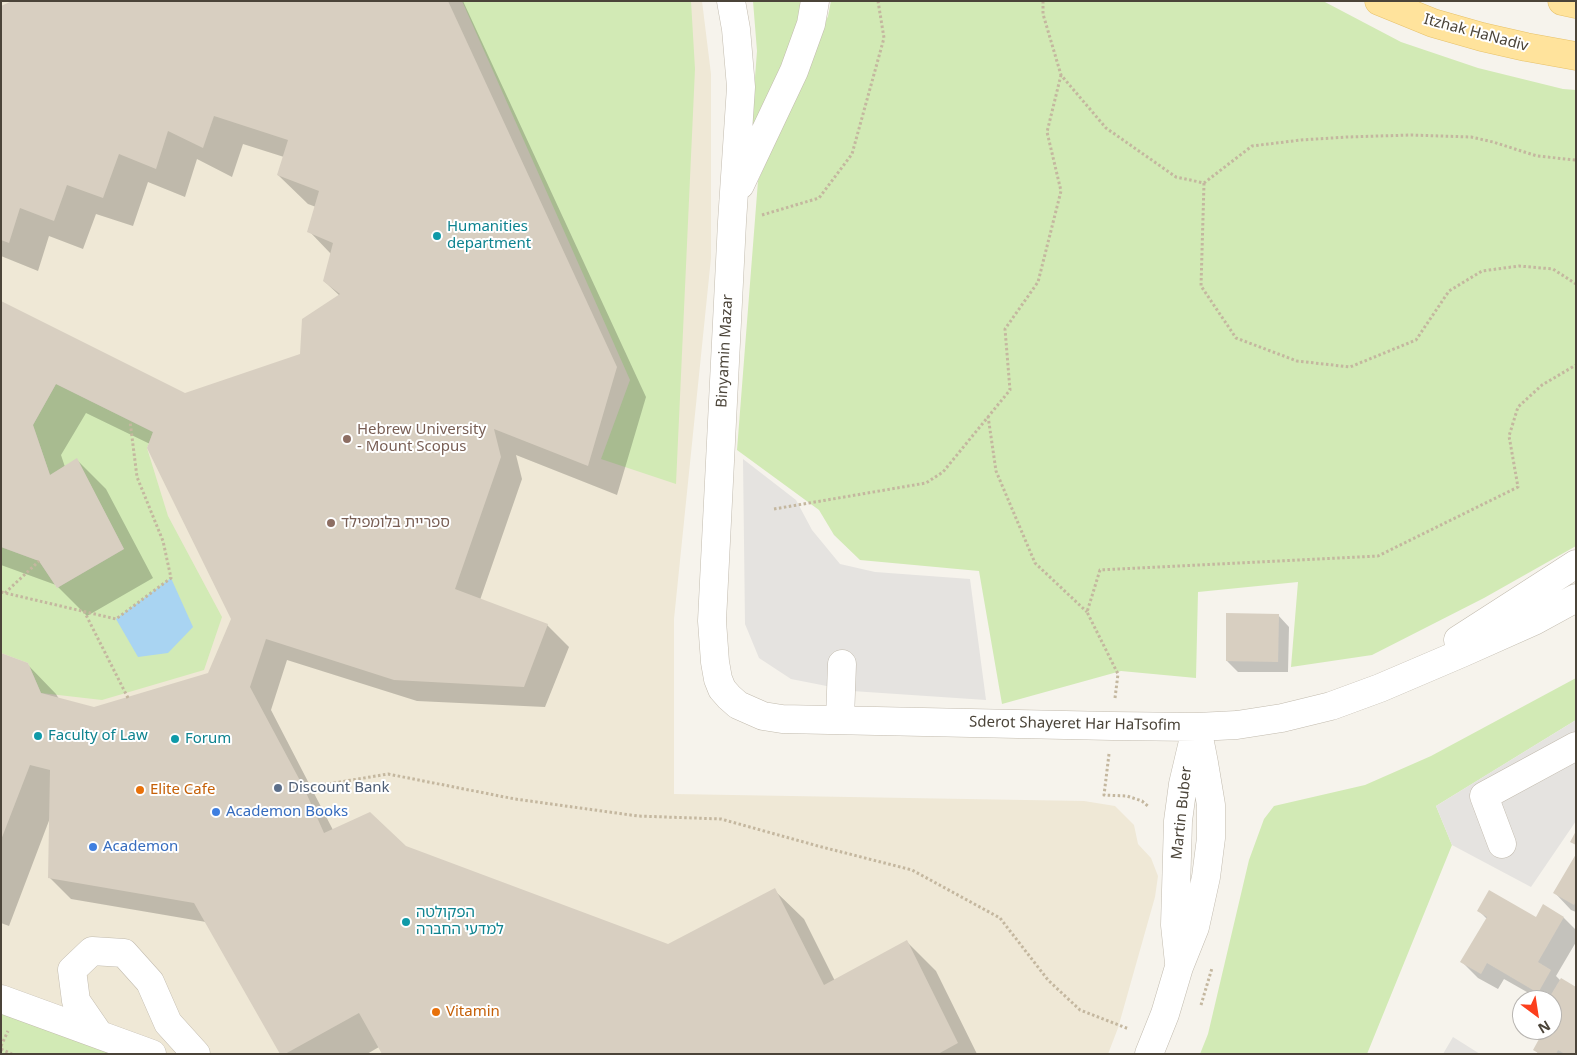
<!DOCTYPE html>
<meta charset="utf-8">
<style>
body{margin:0}
#map{position:relative;width:1577px;height:1055px;overflow:hidden;background:#f6f3ec;font-family:"Noto Sans",sans-serif}
canvas{display:block}
.frame{position:absolute;inset:0;border:2px solid #4b4439;pointer-events:none}
.north{position:absolute;left:1512px;top:990px;width:50px;height:50px;box-sizing:border-box;background:#fff;border:1px solid #b7b4b0;border-radius:50%;rotate:149deg;font-size:14px;font-weight:700;line-height:20px;text-align:center;color:#4b4439}
.north::after{content:'';display:block;margin:auto;width:18px;height:22px;background:#fc3f1d;clip-path:polygon(50% 0,100% 100%,50% 72%,0 100%)}
</style>
<div id="map">
<canvas width="1577" height="1055"></canvas>
<div class="frame"></div>
<div class="north">N</div>
</div>
<script>
const ctx = document.querySelector('canvas').getContext('2d');
ctx.lineJoin = 'round';
function paint(path, color) { ctx.fillStyle = color; ctx.fill(path, 'evenodd'); }
const poly = rows => new Path2D(rows.map(r => 'M' + r).join(''));
function trace(path, color, width, dash) { ctx.strokeStyle = color; ctx.lineWidth = width; ctx.lineCap = dash ? 'butt' : 'round'; ctx.setLineDash(dash || []); ctx.stroke(path); }
function label(font, color, halo, rows, align = 'center') {
  ctx.font = font + ' "Noto Sans","Noto Sans Hebrew",sans-serif'; ctx.lineWidth = 4; ctx.setLineDash([]); ctx.textBaseline = 'middle'; ctx.strokeStyle = halo; ctx.fillStyle = color; for (const [text, x, y, turn = 0] of rows) {
    ctx.save(); ctx.translate(x, y); ctx.rotate((+turn || 0) * Math.PI / 180); ctx.textAlign = isNaN(turn) ? turn : align; if (halo) ctx.strokeText(text, 0, 0); ctx.fillText(text, 0, 0); ctx.restore();
  }
}
const education = poly([
 [1,1,702,1,711,74,711,258,674,619,674,794,1084,801,1115,806,1134,825,1138,844,1151,858,1158,876,1155,897,1118,1028,1108,1054,1,1054]
]);
const green = poly([
 [462,1,691,1,695,69,676,484,601,459,630,380],
 [753,1,803,1,788,53,750,143,757,51],
 [831,1,1323,1,1401,42,1478,68,1563,89,1576,90,1576,546,1484,598,1372,655,1291,667,1298,582,1198,592,1196,678,1121,671,1002,704,979,571,860,560,834,535,819,510,737,450,758,181,828,16],
 [56,384,153,432,147,448,168,516,222,617,204,670,102,700,41,693,28,663,1,653,1,547,39,561,57,588,124,549,77,459,50,475,33,425],
 [1576,678,1576,720,1436,806,1452,845,1367,1054,1200,1054,1208,1034,1249,860,1264,819,1274,806,1365,785,1431,756],
 [1,1004,136,1054,1,1054]
]);
const parking = poly([
 [743,459,796,500,812,530,840,564,875,572,970,579,986,700,852,691,791,679,759,658,745,624],
 [1576,720,1576,821,1531,887,1452,845,1436,806],
 [1453,1037,1480,1054,1443,1054]
]);
const water = poly([
 [171,578,193,627,168,653,138,657,116,619]
]);
const shadow = poly([
 [15,1,463,1,646,397,617,495,516,455,522,479,480,600,547,625,569,647,545,707,417,701,287,660,271,710,333,830,406,847,668,946,774,890,804,919,835,981,907,942,936,971,977,1054,383,1054,379,1047,367,1054,282,1054,206,922,71,899,50,878,50,818,9,926,1,923,1,654,27,664,56,694,59,699,94,709,209,674,232,619,150,444,86,413,61,455,65,467,77,460,106,489,153,578,87,616,56,585,1,565,1,302,185,394,301,355,340,296,324,281,331,254,309,231,316,207,308,204,278,175,284,157,243,144,232,177,197,159,185,197,148,182,133,226,96,214,83,249,49,236,38,271,1,256,1,8],
 [1278,615,1289,627,1288,672,1238,672,1227,661],
 [1576,857,1576,912,1571,910,1555,893],
 [1543,906,1564,918,1576,930,1576,942,1556,976,1561,981,1576,1054,1539,1054,1534,1049,1546,1030,1552,1030,1552,1019,1559,1007,1557,1004,1555,1008,1552,1007,1552,1000,1541,1000,1504,979,1498,989,1478,978,1462,962,1487,919,1479,911,1536,918]
]);
const building = poly([
 [12,1,448,1,617,367,588,466,494,429,501,457,455,589,548,624,524,687,394,680,266,639,250,687,304,788,324,833,370,812,406,846,668,944,775,888,824,985,907,940,958,1043,938,1054,382,1054,359,1013,285,1054,280,1054,194,903,48,878,50,770,30,765,1,840,1,653,28,663,41,693,94,707,208,673,231,619,147,448,153,432,56,384,33,425,50,475,77,458,124,549,57,588,39,561,1,547,1,301,185,393,300,354,302,319,340,294,323,281,333,243,307,232,319,191,277,175,288,140,214,116,203,148,168,131,156,169,119,154,103,198,67,185,54,221,20,208,9,243,1,240,1,6],
 [1226,613,1279,614,1278,662,1226,661],
 [1576,831,1576,845,1570,842],
 [1576,854,1576,901,1574,905,1553,893],
 [1489,890,1536,917,1543,904,1564,917,1538,962,1551,970,1538,993,1487,963,1481,974,1460,962,1487,917,1477,911],
 [1561,978,1576,987,1576,1054,1565,1054,1558,1050,1556,1054,1540,1054,1533,1050,1544,1030,1552,1030,1552,1017,1559,1004,1549,998]
]);
const path = poly([
 [1043,1,1043,14,1061,75,1106,128,1176,177,1204,183,1252,146,1301,140,1347,137,1411,135,1471,137,1493,142,1537,156,1576,160],
 [1204,183,1201,286,1236,338,1297,361,1350,367,1416,340,1449,291,1482,271,1519,266,1553,269,1576,284],
 [762,215,819,198,852,154,884,38,878,1],
 [988,416,996,471,1035,563,1087,612],
 [774,509,926,483,943,472,1010,390,1005,329,1038,282,1061,191,1047,132,1061,75],
 [1,592,116,619,171,578,163,541,137,477,130,421],
 [5,593,39,561],
 [84,611,128,698],
 [1115,698,1118,674,1087,612,1100,570,1378,556,1518,487,1509,436,1518,407,1542,385,1576,365],
 [1109,754,1104,795,1127,796,1142,801,1149,807],
 [304,788,388,774,515,799,638,816,721,819,818,846,912,870,1000,918,1048,980,1080,1010,1129,1029],
 [1201,1005,1212,968],
 [1,1046,8,1031],
 [1,1049,12,1054]
]);
const minor = poly([
 [731,1,736,29,741,87,732,222,712,621,715,662,718,679,722,689,729,697,738,705,763,716,782,719,1112,726,1197,727,1237,725,1282,718,1331,706,1380,688,1462,653,1534,621,1576,598],
 [740,185,794,71,811,24,815,1],
 [1458,640,1576,564],
 [840,719,842,664],
 [1502,844,1484,796,1576,746],
 [1179,963,1175,925,1178,821,1183,784,1195,733],
 [1,999,152,1054],
 [98,1033,76,1001,72,970,92,951,124,953,150,982,168,1023,196,1054],
 [1149,1054,1165,1014,1179,967,1195,927,1206,877,1211,838,1211,805,1204,763,1197,727]
]);
const major = poly([
 [1379,1,1433,23,1482,37,1526,47,1576,56],
 [1562,1,1576,4]
]);
const markers = [
 [437,236,5,"#0f9aa8"],
 [347,439,5,"#8d6e63"],
 [331,523,5,"#8d6e63"],
 [38,736,5,"#0f9aa8"],
 [175,739,5,"#0f9aa8"],
 [278,788,5,"#5c6f8a"],
 [140,790,5,"#e8710a"],
 [216,812,5,"#3f7fe0"],
 [93,847,5,"#3f7fe0"],
 [406,922,5,"#0f9aa8"],
 [436,1012,5,"#e8710a"]
];
const streetNames = [
 ["Itzhak HaNadiv",1476,33,15],
 ["Binyamin Mazar",725,351,-87],
 ["Sderot Shayeret Har HaTsofim",1075,724,1],
 ["Martin Buber",1182,813,-84]
];
const cultureNames = [
 ["Humanities",447,227],
 ["department",447,244],
 ["Faculty of Law",48,736],
 ["Forum",185,739],
 ["הפקולטה",416,913],
 ["למדעי החברה",416,930]
];
const educationNames = [
 ["Hebrew University",357,430],
 ["- Mount Scopus",357,447],
 ["ספריית בלומפילד",341,523]
];
const serviceNames = [
 ["Discount Bank",288,788]
];
const foodNames = [
 ["Elite Cafe",150,790],
 ["Vitamin",446,1012]
];
const shopNames = [
 ["Academon Books",226,812],
 ["Academon",103,847]
];
paint(education, '#efe8d6');
paint(green, '#d2eab5');
paint(parking, '#e5e3e0');
paint(water, '#a9d4f2');
paint(shadow, '#0003');
paint(building, '#d8cfc1');
trace(minor, '#c2bbae', 29);
trace(major, '#e6c16a', 29);
trace(path, '#c4b79f', 3, [2.5, 2.5]);
trace(minor, '#fff', 28);
trace(major, '#ffe39c', 28);
for (const [x, y, r, color] of markers) { const dot = new Path2D(); dot.arc(x, y, r, 0, 2 * Math.PI); ctx.fillStyle = color; ctx.fill(dot); trace(dot, '#fff', 2); }
label('15px', '#4b4439', '#fff', streetNames);
label('15px', '#0d838f', '#fff', cultureNames, 'left');
label('15px', '#785e54', '#fff', educationNames, 'left');
label('15px', '#4e5e75', '#fff', serviceNames, 'left');
label('15px', '#c56008', '#fff', foodNames, 'left');
label('15px', '#366cbe', '#fff', shopNames, 'left');
</script>
